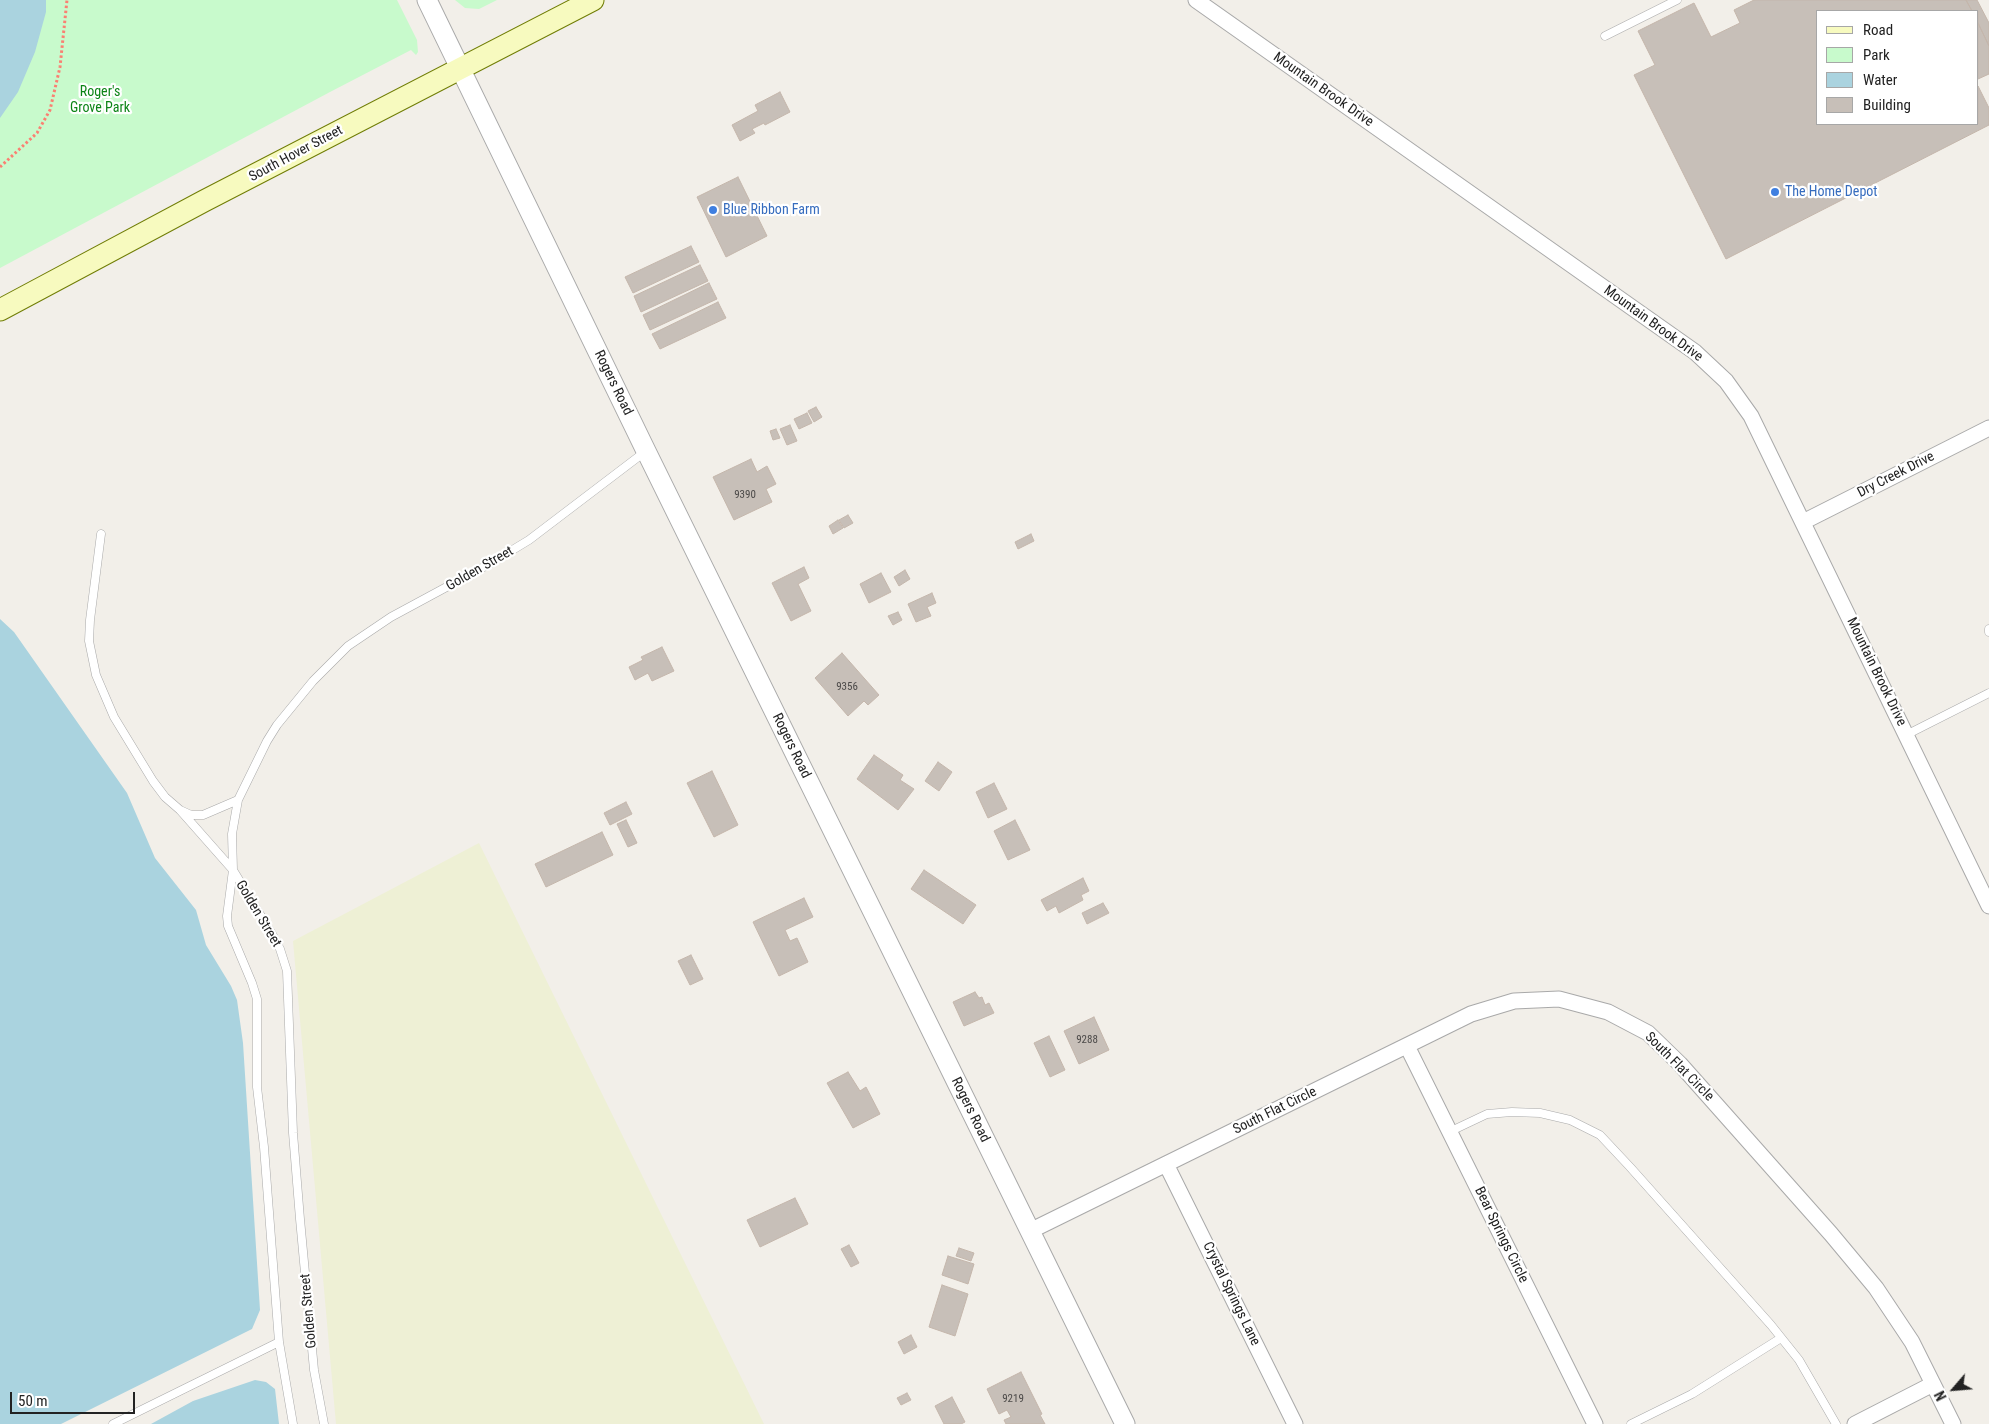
<!DOCTYPE html>
<style>
body{margin:0}
#map{position:relative;width:1989px;height:1424px;overflow:hidden;background:#f2efe9;font-family:"Roboto Condensed",sans-serif}
canvas{display:block}
.legend{position:absolute;left:1816px;top:10px;width:162px;height:115px;box-sizing:border-box;background:#fff;border:1px solid #a7a7a7;margin:0;padding:6px 9px;list-style:none;font-size:15px;color:#222}
.legend li{display:flex;align-items:center;gap:10px;height:25px}
.legend b{width:25px;border:1px solid #a7a7a7}
.north{position:absolute;left:1929px;top:1364px;width:50px;height:50px;-webkit-text-stroke:4px #fff;paint-order:stroke;rotate:243deg;font-size:14px;font-weight:700;line-height:20px;text-align:center;color:#222}
.north::after{content:'';display:block;margin:auto;width:18px;height:22px;background:#222;clip-path:polygon(50% 0,100% 100%,50% 72%,0 100%)}
.scale{position:absolute;left:10px;top:1392px;width:125px;height:22px;box-sizing:border-box;border:2px solid #222;border-top:0;padding-left:6px;font-size:15px;line-height:18px;white-space:nowrap;color:#222;-webkit-text-stroke:4px #fff;paint-order:stroke}
</style>
<div id="map">
<canvas width="1989" height="1424"></canvas>
<ul class="legend">
<li><b style="height:6px;background:#f7fabf"></b>Road</li>
<li><b style="height:14px;background:#c8facc"></b>Park</li>
<li><b style="height:14px;background:#aad3df"></b>Water</li>
<li><b style="height:14px;background:#c7bfb8"></b>Building</li>
</ul>
<div class="north">N</div>
<div class="scale">50 m</div>
</div>
<script>
const ctx = document.querySelector('canvas').getContext('2d');
ctx.lineJoin = 'round';
function paint(path, color) { ctx.fillStyle = color; ctx.fill(path, 'evenodd'); }
const poly = rows => new Path2D(rows.map(r => 'M' + r).join(''));
function trace(path, color, width, dash) { ctx.strokeStyle = color; ctx.lineWidth = width; ctx.lineCap = dash ? 'butt' : 'round'; ctx.setLineDash(dash || []); ctx.stroke(path); }
function label(font, color, halo, rows, align = 'center') {
  ctx.font = font + ' "Roboto Condensed",sans-serif'; ctx.lineWidth = 4.5; ctx.setLineDash([]); ctx.textBaseline = 'middle'; ctx.strokeStyle = halo; ctx.fillStyle = color; for (const [text, x, y, turn = 0] of rows) {
    ctx.save(); ctx.translate(x, y); ctx.rotate((+turn || 0) * Math.PI / 180); ctx.textAlign = isNaN(turn) ? turn : align; if (halo) ctx.strokeText(text, 0, 0); ctx.fillText(text, 0, 0); ctx.restore();
  }
}
const farmland = poly([
 [479,843,764,1424,336,1424,293,941]
]);
const park = poly([
 [0,0,397,0,417,40,418,52,416,55,411,50,330,92,0,268],
 [455,0,497,0,479,9,465,8]
]);
const water = poly([
 [0,0,46,0,46,12,35,52,18,92,0,118],
 [0,619,14,632,127,793,155,858,196,910,206,945,231,986,237,1000,243,1043,260,1310,252,1329,61,1424,0,1424],
 [255,1380,266,1382,275,1389,279,1424,151,1424,193,1401]
]);
const building = poly([
 [1754,0,1966,0,1972,11,1818,11,1818,124,1978,124,1978,86,1989,108,1989,125,1726,259,1634,75,1655,65,1638,31,1694,3,1711,37,1740,23,1734,10,1754,0],
 [1966,0,1977,0,1989,23,1989,46,1978,23,1978,11,1972,11,1966,0],
 [1978,23,1989,46,1989,74,1978,79,1978,23],
 [780,92,790,112,765,125,764,123,752,129,755,133,740,141,732,125,758,111,755,105,780,92],
 [738,177,767,236,726,257,697,197,738,177],
 [691,246,699,262,633,293,625,277,691,246],
 [700,265,708,281,641,312,634,296,700,265],
 [709,283,717,299,650,330,643,315,709,283],
 [718,302,726,318,660,349,652,334,718,302],
 [816,407,822,417,814,422,808,411,816,407],
 [807,413,812,423,799,429,794,419,807,413],
 [790,425,797,441,787,445,780,429,790,425],
 [776,429,780,438,773,440,770,431,776,429],
 [751,459,757,472,767,466,776,484,766,489,772,502,734,520,713,477,751,459],
 [848,515,853,523,844,528,839,520,848,515],
 [838,520,843,528,833,534,829,526,838,520],
 [1031,534,1034,541,1018,549,1015,542,1031,534],
 [804,567,809,578,798,584,811,611,791,621,772,583,804,567],
 [905,570,910,579,899,586,894,577,905,570],
 [881,573,891,592,869,603,860,584,881,573],
 [932,593,936,603,927,607,931,616,916,622,908,604,932,593],
 [898,612,902,620,893,625,888,616,898,612],
 [662,647,674,671,652,681,648,673,635,680,629,667,643,660,641,657,662,647],
 [842,653,879,695,868,705,864,701,848,716,815,678,842,653],
 [874,755,903,775,900,780,914,789,898,810,857,779,874,755],
 [938,762,952,772,939,791,925,781,938,762],
 [712,771,738,825,714,837,687,783,712,771],
 [994,783,1007,809,988,818,976,792,994,783],
 [626,802,632,814,610,825,604,813,626,802],
 [626,820,637,843,628,847,617,824,626,820],
 [1015,820,1030,850,1008,860,994,831,1015,820],
 [602,832,613,855,546,887,535,864,602,832],
 [924,870,976,905,963,924,911,889,924,870],
 [1083,878,1089,891,1081,895,1083,900,1059,913,1056,906,1047,911,1041,900,1083,878],
 [804,898,813,917,785,930,790,941,797,938,808,962,779,976,753,922,804,898],
 [1103,903,1109,913,1087,924,1082,913,1103,903],
 [691,955,703,979,690,985,678,961,691,955],
 [975,992,979,998,982,997,985,1005,989,1003,994,1013,964,1026,953,1002,975,992],
 [1094,1017,1109,1050,1079,1064,1064,1031,1094,1017],
 [1049,1036,1065,1070,1050,1077,1034,1043,1049,1036],
 [848,1072,860,1091,866,1087,880,1114,853,1128,827,1083,848,1072],
 [795,1198,808,1224,760,1247,747,1220,795,1198],
 [849,1245,859,1263,851,1267,841,1249,849,1245],
 [959,1248,974,1253,971,1261,956,1256,959,1248],
 [948,1256,974,1264,968,1284,942,1275,948,1256],
 [942,1285,968,1294,955,1336,929,1327,942,1285],
 [911,1335,917,1347,904,1354,898,1342,911,1335],
 [1021,1372,1042,1414,1040,1415,1045,1424,1006,1424,1004,1420,1011,1417,1007,1410,999,1414,987,1389,1021,1372],
 [907,1393,911,1400,901,1405,897,1398,907,1393],
 [952,1397,965,1422,961,1424,944,1424,935,1406,952,1397]
]);
const path = poly([
 [0,167,37,133,50,110,60,67,67,0]
]);
const service = poly([
 [1605,36,1677,0],
 [101,534,90,620,89,641,96,675,114,717,153,781,165,797,180,810,191,815,203,815,238,800],
 [1989,629,1989,632],
 [1906,735,1989,693],
 [180,810,233,870,227,916,228,926,252,983,257,999,257,1087,264,1147,279,1342],
 [1449,1132,1487,1114,1512,1112,1540,1113,1570,1120,1600,1135,1630,1167,1771,1325,1799,1360,1836,1424],
 [113,1424,279,1342,293,1424],
 [324,1424,314,1370,300,1219,293,1133,287,971,280,949,272,934,233,870,232,834,238,800,267,741,277,725,313,681,348,646,391,617,491,563,529,540,646,451],
 [1631,1424,1692,1394,1781,1338]
]);
const minor = poly([
 [1196,0,1695,352,1726,381,1751,416,1989,906],
 [1803,522,1989,428],
 [1407,1046,1595,1424],
 [1166,1164,1295,1424],
 [1030,1231,1471,1014,1514,1001,1559,999,1608,1012,1648,1033,1680,1064,1831,1234,1876,1288,1912,1342,1953,1424],
 [1855,1424,1933,1384]
]);
const tertiary = poly([
 [427,0,646,451,1125,1424]
]);
const secondary = poly([
 [0,310,204,201,593,0]
]);
const markers = [
 [1775,192,5,"#3f7fe0"],
 [713,210,5,"#3f7fe0"]
];
const numberNames = [
 ["9390",745,495],
 ["9356",847,687],
 ["9288",1087,1040],
 ["9219",1013,1399]
];
const streetNames = [
 ["Mountain Brook Drive",1323,90,35],
 ["South Hover Street",296,154,-28],
 ["Mountain Brook Drive",1653,324,36],
 ["Rogers Road",613,383,64],
 ["Dry Creek Drive",1896,475,-27],
 ["Golden Street",480,569,-30],
 ["Mountain Brook Drive",1876,672,64],
 ["Rogers Road",791,746,64],
 ["Golden Street",258,914,59],
 ["South Flat Circle",1679,1067,45],
 ["Rogers Road",970,1110,64],
 ["South Flat Circle",1275,1111,-26],
 ["Bear Springs Circle",1501,1235,64],
 ["Crystal Springs Lane",1231,1294,64],
 ["Golden Street",309,1311,-95]
];
const parkNames = [
 ["Roger's",100,92],
 ["Grove Park",100,108]
];
const shopNames = [
 ["The Home Depot",1785,192],
 ["Blue Ribbon Farm",723,210]
];
paint(farmland, '#eef0d5');
paint(park, '#c8facc');
paint(water, '#aad3df');
paint(building, '#c7bfb8');
trace(building, '#c4b6ab', 1);
trace(service, '#a9a9a9', 9);
trace(minor, '#a9a9a9', 17);
trace(tertiary, '#a9a9a9', 21);
trace(secondary, '#707d05', 23);
trace(path, '#fa8072', 3, [2.5, 2.5]);
trace(service, '#fff', 8);
trace(minor, '#fff', 15);
trace(tertiary, '#fff', 19);
trace(secondary, '#f7fabf', 21);
for (const [x, y, r, color] of markers) { const dot = new Path2D(); dot.arc(x, y, r, 0, 2 * Math.PI); ctx.fillStyle = color; ctx.fill(dot); trace(dot, '#fff', 2); }
label('11px', '#4b4948', null, numberNames);
label('14px', '#222', '#fff', streetNames);
label('14px', '#0c8416', '#fff', parkNames);
label('14px', '#366cbe', '#fff', shopNames, 'left');
</script>
